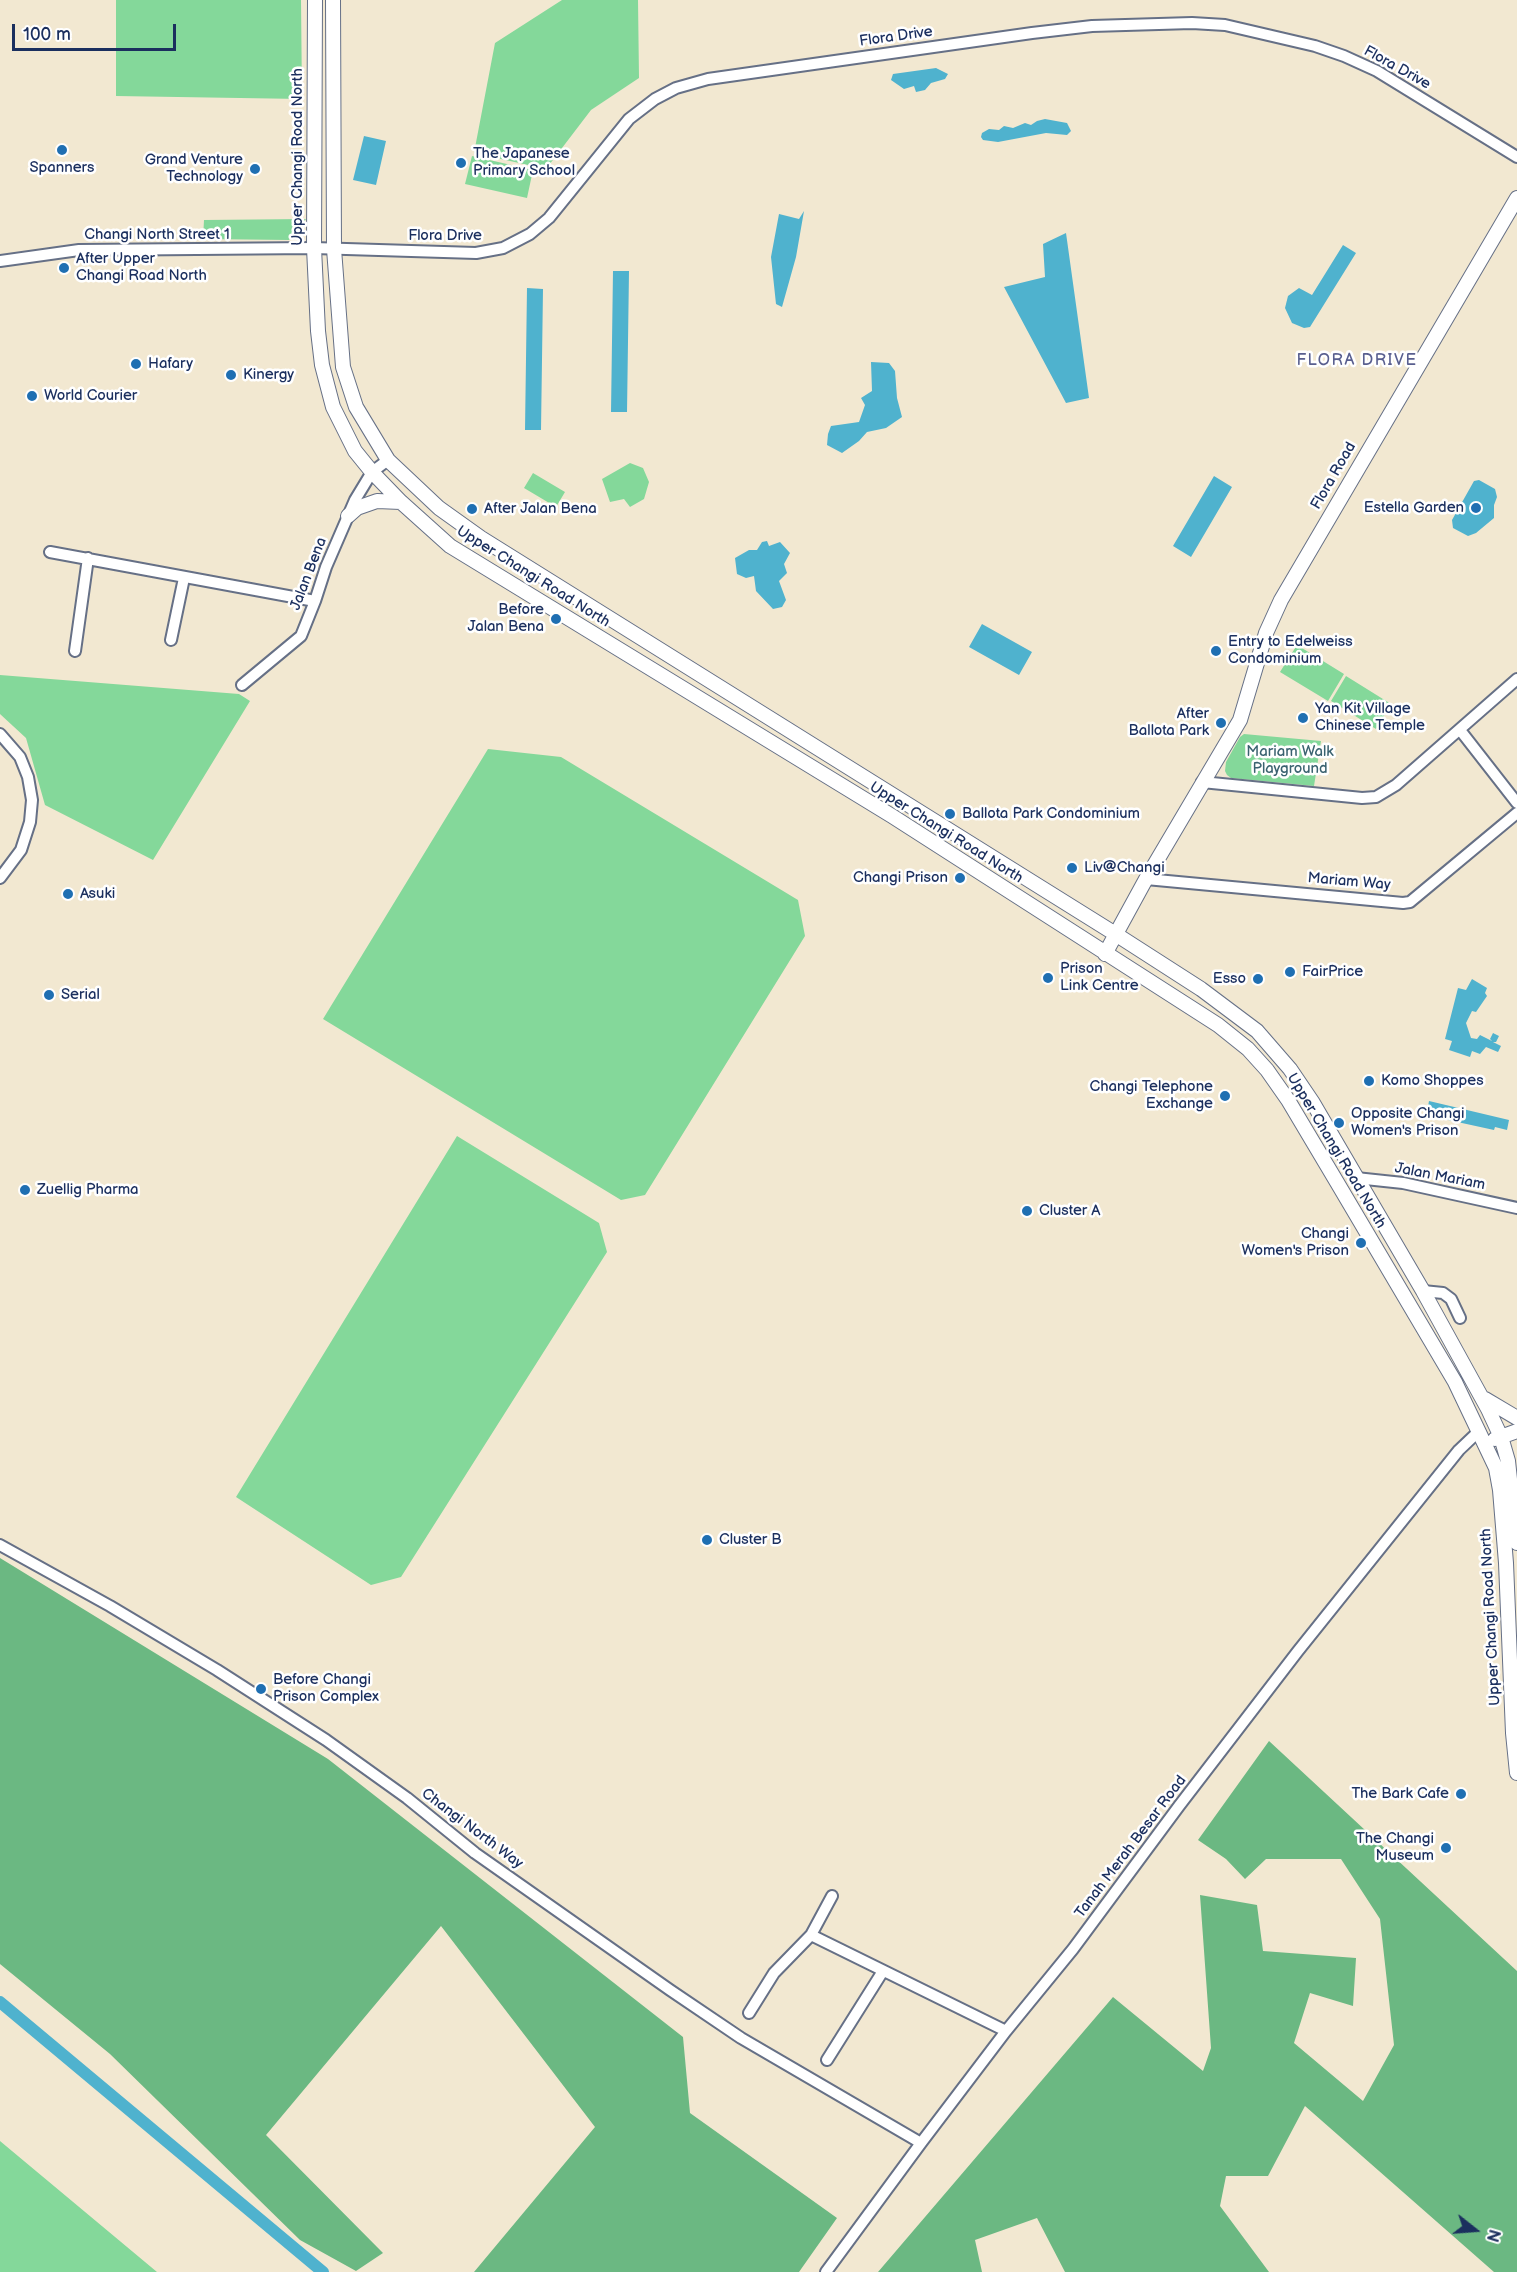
<!DOCTYPE html>
<style>
body{margin:0}
#map{position:relative;width:1517px;height:2272px;overflow:hidden;background:#f2e8d1;font-family:"Balsamiq Sans",sans-serif}
canvas{display:block}
.north{position:absolute;left:1445px;top:2200px;width:60px;height:60px;-webkit-text-stroke:4px #fff;paint-order:stroke;rotate:107deg;font-size:16px;font-weight:700;line-height:24px;text-align:center;color:#1b2f5e}
.north::after{content:'';display:block;margin:auto;width:21px;height:27px;background:#1b2f5e;clip-path:polygon(50% 0,100% 100%,50% 72%,0 100%)}
.scale{position:absolute;left:12px;top:24px;width:164px;height:27px;box-sizing:border-box;border:3px solid #1b2f5e;border-top:0;padding-left:8px;font-size:18px;line-height:21px;white-space:nowrap;color:#1b2f5e;-webkit-text-stroke:4px #fff;paint-order:stroke}
</style>
<div id="map">
<canvas width="1517" height="2272"></canvas>
<div class="north">N</div>
<div class="scale">100 m</div>
</div>
<script>
const ctx = document.querySelector('canvas').getContext('2d');
ctx.lineJoin = 'round';
function paint(path, color) { ctx.fillStyle = color; ctx.fill(path, 'evenodd'); }
const poly = rows => new Path2D(rows.map(r => 'M' + r).join(''));
function trace(path, color, width, dash) { ctx.strokeStyle = color; ctx.lineWidth = width; ctx.lineCap = dash ? 'butt' : 'round'; ctx.setLineDash(dash || []); ctx.stroke(path); }
function label(font, color, halo, rows, align = 'center') {
  ctx.font = font + ' "Balsamiq Sans",sans-serif'; ctx.lineWidth = 5; ctx.setLineDash([]); ctx.textBaseline = 'middle'; ctx.strokeStyle = halo; ctx.fillStyle = color; for (const [text, x, y, turn = 0] of rows) {
    ctx.save(); ctx.translate(x, y); ctx.rotate((+turn || 0) * Math.PI / 180); ctx.textAlign = isNaN(turn) ? turn : align; if (halo) ctx.strokeText(text, 0, 0); ctx.fillText(text, 0, 0); ctx.restore();
  }
}
const green = poly([
 [116,0,301,0,302,99,116,96],
 [562,0,638,0,639,78,591,110,546,169,474,153,495,43],
 [472,156,533,170,527,198,465,184],
 [306,219,289,240,203,239,204,220],
 [630,463,643,468,649,482,644,499,630,507,624,499,610,502,602,479],
 [533,473,565,492,556,507,524,488],
 [1297,645,1344,674,1328,701,1280,672],
 [0,675,239,694,250,701,153,860,45,805,26,738,0,714],
 [1346,676,1391,704,1376,729,1331,701],
 [1244,734,1321,741,1314,786,1231,778,1227,775,1225,771,1226,762,1240,737],
 [488,749,561,757,798,900,805,936,645,1195,621,1200,323,1019],
 [457,1136,599,1223,607,1252,401,1577,371,1585,236,1497],
 [0,2141,157,2272,0,2272]
]);
const forest = poly([
 [0,1558,328,1759,683,2037,690,2113,837,2218,799,2272,474,2272,595,2127,441,1926,266,2135,383,2253,356,2271,300,2240,110,2054,0,1964],
 [1269,1741,1517,1971,1517,2272,1494,2272,1305,2106,1268,2176,1226,2176,1220,2206,1269,2272,1065,2272,1037,2218,975,2240,982,2272,878,2272,1113,1997,1203,2071,1211,2048,1200,1895,1257,1905,1263,1951,1356,1958,1353,2006,1310,1993,1294,2043,1363,2101,1394,2045,1380,1919,1341,1859,1266,1859,1245,1879,1226,1859,1198,1840]
]);
const water = poly([
 [936,68,948,74,945,79,931,83,925,90,916,92,914,86,904,89,891,80,893,74],
 [1045,119,1067,123,1071,131,1067,135,1046,133,998,142,983,140,981,137,982,133,989,129,999,130,1004,126,1013,128,1025,123,1031,125,1037,121],
 [364,136,386,141,376,185,353,180],
 [804,211,796,257,782,307,776,304,771,257,779,214,799,219],
 [1066,233,1089,398,1066,403,1004,287,1045,277,1043,244],
 [1343,245,1356,253,1310,327,1304,328,1292,323,1285,308,1288,296,1299,288,1312,295],
 [613,271,629,271,627,412,611,412],
 [527,288,543,289,541,430,525,430],
 [871,362,889,363,895,371,897,398,902,417,886,428,867,432,859,441,842,453,827,445,828,434,831,426,859,422,865,405,861,398,872,391],
 [1214,476,1232,487,1191,557,1173,546],
 [1479,480,1495,489,1497,497,1494,505,1494,518,1476,533,1468,536,1453,528,1452,520,1474,481],
 [767,541,769,546,780,542,790,553,784,564,787,573,779,581,786,600,782,607,773,609,756,591,754,576,746,578,737,574,735,558,749,550,757,550,762,542],
 [982,624,1032,652,1019,675,969,647],
 [1472,979,1487,988,1485,993,1487,996,1476,1012,1472,1011,1466,1023,1471,1038,1477,1039,1480,1035,1492,1041,1490,1039,1493,1033,1499,1036,1496,1042,1493,1042,1501,1046,1498,1052,1486,1047,1480,1054,1472,1051,1470,1057,1449,1050,1452,1041,1445,1039,1458,988,1466,990],
 [1429,1101,1509,1120,1507,1130,1495,1127,1494,1130,1439,1118,1439,1115,1427,1112]
]);
const canal = poly([
 [0,2002,323,2272]
]);
const minor = poly([
 [0,261,79,250,314,248,476,253,503,248,530,234,549,218,629,119,655,99,676,88,708,79,1032,33,1092,26,1192,23,1225,25,1315,46,1344,56,1377,71,1517,157],
 [50,552,315,601],
 [171,640,184,578],
 [75,651,88,558],
 [242,685,301,636,315,601,326,567,355,500,372,472,388,460],
 [1460,730,1517,803],
 [0,734,20,757,28,777,32,800,30,822,21,850,0,878],
 [1202,782,1362,798,1376,797,1396,785,1517,679],
 [1146,879,1403,903,1410,902,1517,813],
 [1356,1178,1403,1183,1517,1208],
 [1423,1291,1443,1293,1451,1299,1460,1318],
 [0,1545,110,1606,217,1670,326,1740,407,1798,475,1853,670,1990,741,2038,921,2143],
 [811,1935,1006,2031],
 [749,2013,774,1973,811,1935,832,1896],
 [827,2060,883,1971],
 [826,2272,921,2143,1006,2031,1073,1949,1179,1806,1298,1651,1459,1450,1479,1431]
]);
const tertiary = poly([
 [315,0,314,248,318,331,322,365,333,407,355,451,372,472,401,502,450,546,892,816,1218,1025,1248,1049,1267,1070,1288,1100,1338,1184,1455,1382,1496,1468,1500,1490,1506,1563,1513,1733,1517,1773],
 [333,0,334,249,343,367,356,407,388,460,439,508,481,538,1117,935,1201,989,1257,1031,1290,1069,1313,1103,1423,1291,1488,1409,1501,1437,1508,1461,1517,1543],
 [348,516,357,508,377,501,401,502],
 [1105,954,1146,879,1240,720,1266,633,1281,600,1517,198],
 [1485,1399,1517,1418],
 [1495,1439,1517,1431]
]);
const markers = [
 [62,150,6,"#1f6fb2"],
 [461,163,6,"#1f6fb2"],
 [255,169,6,"#1f6fb2"],
 [64,268,6,"#1f6fb2"],
 [136,364,6,"#1f6fb2"],
 [231,375,6,"#1f6fb2"],
 [32,396,6,"#1f6fb2"],
 [1476,508,6,"#1f6fb2"],
 [472,509,6,"#1f6fb2"],
 [556,619,6,"#1f6fb2"],
 [1216,651,6,"#1f6fb2"],
 [1303,718,6,"#1f6fb2"],
 [1221,723,6,"#1f6fb2"],
 [950,814,6,"#1f6fb2"],
 [1072,868,6,"#1f6fb2"],
 [960,878,6,"#1f6fb2"],
 [68,894,6,"#1f6fb2"],
 [1290,972,6,"#1f6fb2"],
 [1048,978,6,"#1f6fb2"],
 [1258,979,6,"#1f6fb2"],
 [49,995,6,"#1f6fb2"],
 [1369,1081,6,"#1f6fb2"],
 [1225,1096,6,"#1f6fb2"],
 [1339,1123,6,"#1f6fb2"],
 [25,1190,6,"#1f6fb2"],
 [1027,1211,6,"#1f6fb2"],
 [1361,1243,6,"#1f6fb2"],
 [707,1540,6,"#1f6fb2"],
 [261,1689,6,"#1f6fb2"],
 [1461,1794,6,"#1f6fb2"],
 [1446,1848,6,"#1f6fb2"]
];
const streetNames = [
 ["Flora Drive",896,37,-8],
 ["Flora Drive",1397,68,29],
 ["Upper Changi Road North",298,157,-90],
 ["Changi North Street 1",157,235],
 ["Flora Drive",445,236],
 ["Flora Road",1334,476,-60],
 ["Jalan Bena",309,574,-69],
 ["Upper Changi Road North",533,577,32],
 ["Upper Changi Road North",946,833,32],
 ["Mariam Way",1349,882,5],
 ["Upper Changi Road North",1336,1151,59],
 ["Jalan Mariam",1440,1177,11],
 ["Upper Changi Road North",1491,1617,-93],
 ["Changi North Way",472,1829,37],
 ["Tanah Merah Besar Road",1131,1847,-53]
];
const poiNames = [
 ["The Japanese",473,154],
 ["Primary School",473,171],
 ["Grand Venture",243,160,"right"],
 ["Technology",243,177,"right"],
 ["Spanners",62,168,"center"],
 ["After Upper",76,259],
 ["Changi Road North",76,276],
 ["Hafary",148,364],
 ["Kinergy",243,375],
 ["World Courier",44,396],
 ["Estella Garden",1464,508,"right"],
 ["After Jalan Bena",484,509],
 ["Before",544,610,"right"],
 ["Jalan Bena",544,627,"right"],
 ["Entry to Edelweiss",1228,642],
 ["Condominium",1228,659],
 ["Yan Kit Village",1315,709],
 ["Chinese Temple",1315,726],
 ["After",1209,714,"right"],
 ["Ballota Park",1209,731,"right"],
 ["Ballota Park Condominium",962,814],
 ["Liv@Changi",1084,868],
 ["Changi Prison",948,878,"right"],
 ["Asuki",80,894],
 ["Prison",1060,969],
 ["Link Centre",1060,986],
 ["FairPrice",1302,972],
 ["Esso",1246,979,"right"],
 ["Serial",61,995],
 ["Komo Shoppes",1381,1081],
 ["Changi Telephone",1213,1087,"right"],
 ["Exchange",1213,1104,"right"],
 ["Opposite Changi",1351,1114],
 ["Women's Prison",1351,1131],
 ["Zuellig Pharma",37,1190],
 ["Cluster A",1039,1211],
 ["Changi",1349,1234,"right"],
 ["Women's Prison",1349,1251,"right"],
 ["Cluster B",719,1540],
 ["Before Changi",273,1680],
 ["Prison Complex",273,1697],
 ["The Bark Cafe",1449,1794,"right"],
 ["The Changi",1434,1839,"right"],
 ["Museum",1434,1856,"right"]
];
const parkNames = [
 ["Mariam Walk",1290,752],
 ["Playground",1290,769]
];
const neighbourhoodNames = [
 ["FLORA DRIVE",1357,361]
];
paint(green, '#84d89a');
paint(forest, '#6bb882');
paint(water, '#4fb2ce');
trace(canal, '#4fb2ce', 12);
trace(minor, '#667086', 14);
trace(tertiary, '#667086', 16);
trace(minor, '#fff', 10);
trace(tertiary, '#fff', 14);
for (const [x, y, r, color] of markers) { const dot = new Path2D(); dot.arc(x, y, r, 0, 2 * Math.PI); ctx.fillStyle = color; ctx.fill(dot); trace(dot, '#fff', 2); }
label('15px', '#1b2f5e', '#fff', streetNames);
label('15px', '#1b2f5e', '#fff', poiNames, 'left');
label('15px', '#3a6270', '#fff', parkNames);
ctx.letterSpacing = '1.5px';
label('16px', '#595f8f', '#fff', neighbourhoodNames);
ctx.letterSpacing = '0px';
</script>
